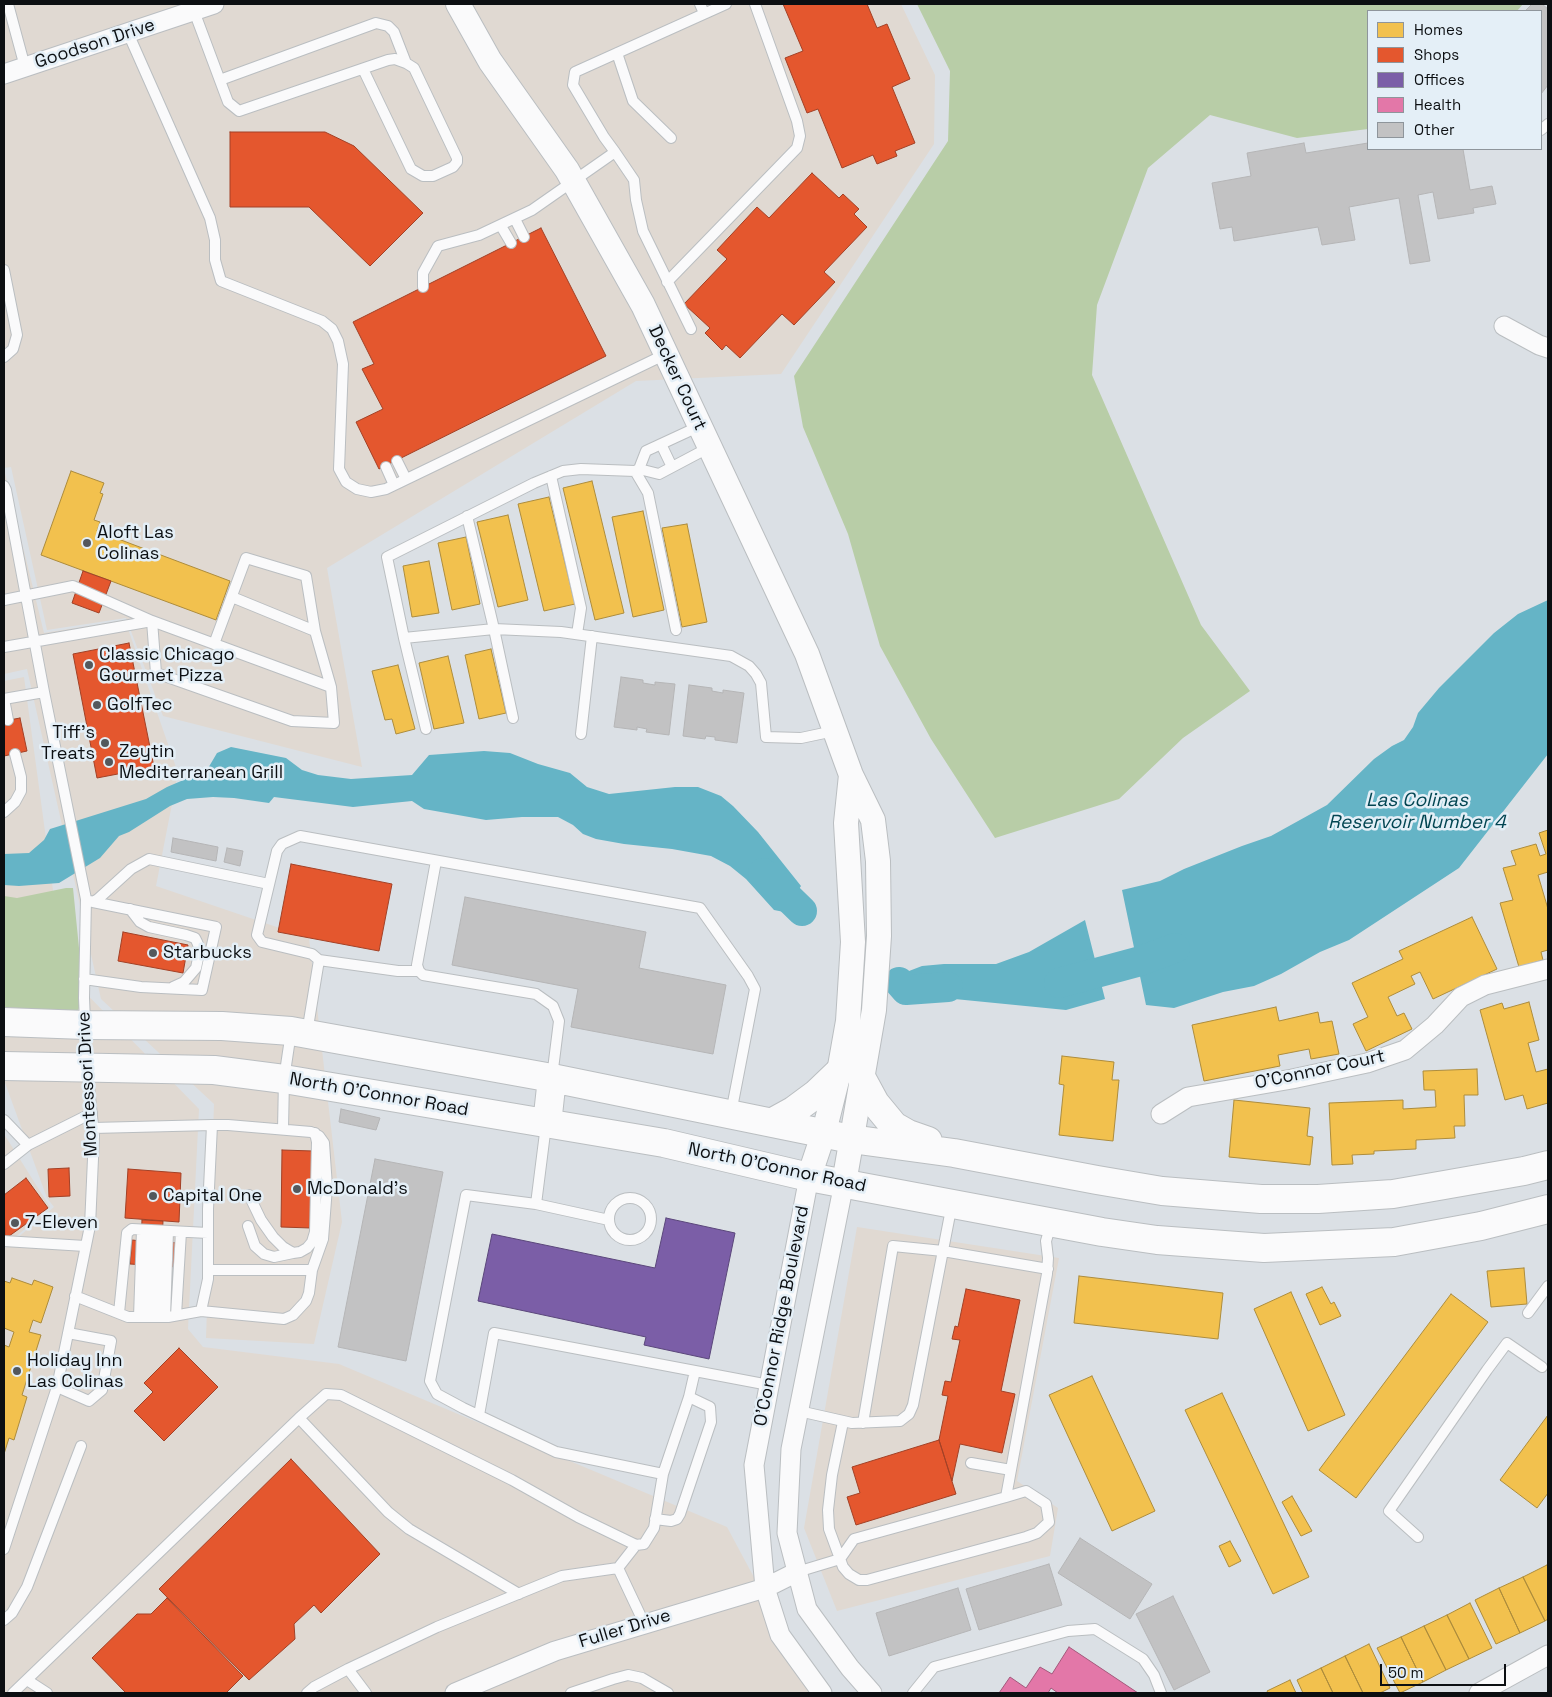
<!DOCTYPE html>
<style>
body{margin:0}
#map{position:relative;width:1552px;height:1697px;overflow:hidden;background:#dbe0e5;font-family:"Space Grotesk",sans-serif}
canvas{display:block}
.frame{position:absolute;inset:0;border:5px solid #0c0f12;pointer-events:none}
.legend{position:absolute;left:1367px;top:10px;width:175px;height:140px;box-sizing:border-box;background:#e4eff7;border:1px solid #8e959b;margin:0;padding:6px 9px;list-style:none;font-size:15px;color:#0c0f12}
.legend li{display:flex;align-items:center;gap:10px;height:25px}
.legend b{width:25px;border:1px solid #8e959b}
.scale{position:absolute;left:1380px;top:1664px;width:126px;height:22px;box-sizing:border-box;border:2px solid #0c0f12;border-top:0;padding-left:6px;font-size:15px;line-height:18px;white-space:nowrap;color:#0c0f12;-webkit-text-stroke:4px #e4eff7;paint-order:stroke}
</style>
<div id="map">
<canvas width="1552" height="1697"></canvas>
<div class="frame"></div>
<ul class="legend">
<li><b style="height:14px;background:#f2c14e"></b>Homes</li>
<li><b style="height:14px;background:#e4572e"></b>Shops</li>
<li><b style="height:14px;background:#7b5ea7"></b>Offices</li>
<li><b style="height:14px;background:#e377a8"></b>Health</li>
<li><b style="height:14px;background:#c2c2c3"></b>Other</li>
</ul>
<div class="scale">50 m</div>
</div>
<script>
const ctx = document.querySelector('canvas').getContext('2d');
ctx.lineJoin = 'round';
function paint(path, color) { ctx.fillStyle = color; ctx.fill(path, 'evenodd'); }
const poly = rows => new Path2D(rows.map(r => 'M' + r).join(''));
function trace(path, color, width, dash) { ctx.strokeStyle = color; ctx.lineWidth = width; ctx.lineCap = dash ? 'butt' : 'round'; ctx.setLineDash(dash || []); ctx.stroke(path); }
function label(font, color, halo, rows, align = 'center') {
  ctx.font = font + ' "Space Grotesk",sans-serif'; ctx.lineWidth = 5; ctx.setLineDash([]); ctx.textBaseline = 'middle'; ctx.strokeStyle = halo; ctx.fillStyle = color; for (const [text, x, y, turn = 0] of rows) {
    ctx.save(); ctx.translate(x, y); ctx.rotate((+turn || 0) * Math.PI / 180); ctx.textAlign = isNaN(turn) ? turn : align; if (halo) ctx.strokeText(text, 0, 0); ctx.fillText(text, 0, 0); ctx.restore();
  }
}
const commercial = poly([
 [4,4,901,4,935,75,934,144,781,374,636,381,327,568,362,767,163,716,126,618,47,630,11,467,4,468],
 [4,473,5,473,44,633,125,620,178,773,156,886,309,938,342,1222,314,1344,206,1338,214,1104,101,999,27,669,4,674],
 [24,677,64,971,199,1109,188,1329,203,1347,339,1364,727,1527,816,1693,4,1693,4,1249,54,1207,47,1198,4,1080,4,681],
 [4,1134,50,1207,4,1247],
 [857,1227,1059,1258,1017,1481,1058,1508,1050,1556,837,1611,804,1528]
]);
const green = poly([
 [917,4,1523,4,1517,11,1368,11,1368,129,1297,138,1210,115,1148,168,1097,305,1092,375,1201,625,1250,691,1183,738,1119,799,995,838,931,739,880,646,848,534,803,427,794,376,948,141,950,71],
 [66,888,73,888,84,998,77,1012,4,1007,4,896,17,898]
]);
const water = poly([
 [1548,600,1548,754,1459,868,1349,940,1320,952,1281,974,1254,986,1223,992,1174,1008,1146,1005,1122,890,1160,881,1184,869,1242,846,1271,836,1327,805,1374,759,1392,746,1404,740,1413,727,1418,713,1439,688,1494,633,1518,614],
 [231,747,286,758,302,770,318,775,351,779,412,775,429,755,484,751,510,753,538,764,570,773,587,787,609,794,675,787,698,787,721,796,733,806,758,832,801,886,784,912,774,910,746,879,730,866,711,856,672,849,624,844,596,839,583,834,573,825,558,817,522,817,486,820,424,809,412,801,353,807,274,797,269,803,234,798,213,797,187,799,170,806,129,832,119,836,100,858,59,883,19,886,4,885,4,854,29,853,44,840,50,829,146,799,167,787,207,770,217,753],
 [1085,920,1105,999,1066,1010,914,995,906,990,909,971,922,966,944,964,996,964,1029,952]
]);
const homes = poly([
 [71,471,104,483,100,493,103,494,94,520,100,522,97,531,230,581,216,620,41,555,71,471],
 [592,481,624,613,595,620,563,488,592,481],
 [549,497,575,604,544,611,518,504,549,497],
 [643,511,664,610,633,617,612,517,643,511],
 [508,515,528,600,498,607,477,522,508,515],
 [687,524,707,622,682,627,662,528,687,524],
 [466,537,480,604,452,610,438,543,466,537],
 [429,561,439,613,412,617,403,566,429,561],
 [491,649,506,713,479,719,465,655,491,649],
 [448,656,464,723,434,729,419,663,448,656],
 [398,665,415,729,396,734,392,719,385,720,372,671,398,665],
 [1548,830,1548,872,1538,875,1548,909,1548,950,1541,952,1543,960,1519,967,1500,903,1513,900,1503,868,1516,865,1511,851,1536,844,1540,856,1546,854,1539,833,1548,830],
 [1472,917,1497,969,1433,999,1420,972,1411,976,1415,984,1388,997,1397,1016,1404,1013,1412,1029,1366,1051,1353,1024,1368,1017,1352,983,1403,959,1399,951,1472,917],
 [1529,1002,1539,1040,1528,1043,1536,1072,1548,1069,1548,1103,1527,1109,1523,1095,1505,1100,1480,1010,1502,1003,1504,1009,1529,1002],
 [1276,1007,1279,1021,1318,1012,1320,1023,1332,1021,1339,1054,1311,1059,1309,1049,1278,1055,1280,1066,1204,1081,1192,1025,1276,1007],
 [1062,1056,1114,1062,1112,1080,1119,1080,1113,1141,1059,1135,1064,1085,1059,1084,1062,1056],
 [1477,1069,1478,1095,1464,1095,1465,1126,1454,1126,1455,1138,1416,1140,1416,1149,1374,1151,1374,1154,1352,1155,1353,1164,1332,1165,1329,1103,1403,1100,1403,1109,1436,1107,1435,1090,1424,1090,1423,1071,1477,1069],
 [1234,1100,1310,1108,1307,1136,1313,1137,1310,1165,1229,1157,1234,1100],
 [1524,1268,1527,1304,1491,1307,1487,1271,1524,1268],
 [1079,1276,1223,1293,1218,1339,1074,1323,1079,1276],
 [12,1278,32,1285,34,1280,53,1287,41,1323,33,1320,29,1332,41,1335,22,1395,27,1397,14,1440,9,1438,4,1454,4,1345,9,1347,14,1332,4,1328,4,1281,10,1283,12,1278],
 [1322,1287,1331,1304,1334,1302,1341,1316,1320,1325,1306,1294,1322,1287],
 [1291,1292,1345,1415,1308,1431,1254,1309,1291,1292],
 [1451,1294,1488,1322,1356,1498,1319,1470,1451,1294],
 [1092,1376,1155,1511,1112,1531,1049,1395,1092,1376],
 [1222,1393,1309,1577,1273,1594,1185,1410,1222,1393],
 [1548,1415,1548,1493,1537,1508,1500,1480,1548,1415],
 [1292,1496,1312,1531,1301,1536,1282,1502,1292,1496],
 [1230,1541,1241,1561,1229,1567,1219,1546,1230,1541],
 [1547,1565,1548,1568,1548,1619,1545,1621,1523,1577,1547,1565],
 [1523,1577,1545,1621,1520,1633,1499,1588,1523,1577],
 [1499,1588,1520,1633,1496,1644,1475,1600,1499,1588],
 [1470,1603,1492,1648,1469,1659,1447,1615,1470,1603],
 [1447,1615,1469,1659,1446,1670,1424,1626,1447,1615],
 [1424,1626,1446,1670,1423,1682,1401,1637,1424,1626],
 [1401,1637,1423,1682,1400,1693,1377,1648,1401,1637],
 [1369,1644,1390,1688,1380,1693,1363,1693,1345,1656,1369,1644],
 [1345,1656,1363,1693,1333,1693,1321,1668,1345,1656],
 [1321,1668,1333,1693,1303,1693,1297,1680,1321,1668],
 [1290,1680,1296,1693,1268,1693,1267,1691,1290,1680]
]);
const shops = poly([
 [783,4,867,4,877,28,887,24,910,79,892,87,915,143,895,151,897,156,877,164,873,155,842,168,818,109,807,113,785,58,803,51,783,4],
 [230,132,325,132,354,146,423,213,370,266,309,207,230,207,230,132],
 [812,173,839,198,843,194,859,209,854,214,867,227,824,272,835,282,794,325,782,314,740,358,726,345,722,350,705,333,710,328,684,304,727,259,717,250,757,207,769,218,812,173],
 [541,228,606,356,379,469,356,422,383,409,362,369,374,364,353,322,541,228],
 [83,571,111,581,99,613,72,603,83,571],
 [129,643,154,767,97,778,73,654,129,643],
 [20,718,27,751,4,756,4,721,20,718],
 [291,864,392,884,379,951,278,932,291,864],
 [123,932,188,945,183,973,118,961,123,932],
 [282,1150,313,1151,311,1228,281,1227,282,1150],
 [69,1168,70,1196,49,1197,48,1169,69,1168],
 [128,1169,181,1173,179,1222,125,1218,128,1169],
 [26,1178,48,1208,5,1239,4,1195,26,1178],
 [142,1220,163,1221,162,1242,179,1243,177,1267,130,1264,132,1240,141,1241,142,1220],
 [966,1289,1020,1300,1001,1391,1015,1394,1002,1453,960,1444,952,1481,939,1440,948,1396,942,1395,945,1381,951,1382,960,1340,952,1339,955,1326,958,1327,966,1289],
 [179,1348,218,1387,164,1441,134,1411,153,1392,144,1383,179,1348],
 [939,1440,956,1494,856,1525,847,1497,860,1493,852,1467,939,1440],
 [291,1459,380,1554,321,1613,314,1605,294,1624,295,1639,249,1680,159,1589,291,1459],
 [167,1598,243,1676,226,1693,126,1693,92,1658,137,1614,151,1614,167,1598]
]);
const offices = poly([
 [666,1218,735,1233,709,1359,644,1345,646,1337,478,1301,492,1234,655,1268,666,1218]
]);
const health = poly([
 [1069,1647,1138,1693,1058,1693,1051,1688,1048,1693,999,1693,1010,1677,1026,1688,1040,1667,1052,1674,1069,1647]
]);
const river = poly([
 [763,873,802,911],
 [899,982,906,990,948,987],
 [1059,983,1137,962,1175,948]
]);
const building = poly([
 [1532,4,1542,4,1548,9,1548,85,1541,94,1541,11,1525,11,1532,4],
 [1304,143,1306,153,1368,143,1368,149,1463,149,1470,190,1492,186,1496,204,1473,208,1474,213,1438,219,1433,192,1418,195,1430,261,1410,264,1399,198,1349,207,1355,240,1322,245,1318,227,1234,241,1232,227,1220,229,1212,183,1251,176,1247,153,1304,143],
 [621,677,643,680,643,683,655,685,655,682,675,684,669,735,646,732,647,729,637,727,637,730,614,727,621,677],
 [689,685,712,688,712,691,723,693,723,690,744,693,737,743,715,740,715,737,706,736,705,739,683,736,689,685],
 [173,838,218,847,216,861,171,852,173,838],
 [227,848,243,851,240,866,224,862,227,848],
 [465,897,646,932,639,968,726,985,713,1054,571,1027,578,989,452,965,465,897],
 [341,1109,380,1118,376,1130,339,1122,341,1109],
 [375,1159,443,1172,406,1361,338,1347,375,1159],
 [1080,1538,1152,1584,1130,1619,1058,1573,1080,1538],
 [1049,1564,1062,1605,979,1630,966,1589,1049,1564],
 [958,1588,971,1630,889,1656,876,1613,958,1588],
 [1173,1596,1210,1672,1174,1690,1136,1614,1173,1596]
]);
const service = poly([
 [8,4,25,67],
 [700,4,704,13],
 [194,11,228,102,239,111,388,60,395,59,406,63,414,68,457,158,457,162,453,167,433,176,423,176,411,169,363,69],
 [128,33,210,218,215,240,215,260,221,281,322,321,332,329,338,341,343,364,339,469,346,482,357,489,371,492,386,489,666,354],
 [617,53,633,101,671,138],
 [220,80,376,23,388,26,394,32,406,63],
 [1541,130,1548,124],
 [615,152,604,137,573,85,575,72,726,4],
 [515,219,524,237],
 [501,226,511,243],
 [4,270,17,335,13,349,4,357],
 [667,282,797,148,800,136,797,121,755,4],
 [423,287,423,273,438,246,479,235,532,210,615,152,634,180,636,200,643,231,691,329],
 [661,444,672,467],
 [710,447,659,474,639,469,635,471,581,469,563,471,534,483,387,557,404,638,494,629,561,632,731,656,749,666,756,674,761,683,766,737,801,738,834,731],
 [397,461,406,479],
 [386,467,394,485],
 [639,469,646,451,700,426],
 [635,471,648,493,676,630],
 [551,476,581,608,577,634],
 [4,486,6,490,44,692,86,899,84,998,87,1067,94,1136,90,1226,57,1387,4,1549],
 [467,516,494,629,513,718],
 [232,597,315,631],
 [4,600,73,586,152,621,331,687],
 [404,638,426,729],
 [4,647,152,621,156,673,292,721,334,723,331,687,315,631,306,576,246,558,214,644],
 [4,699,44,692],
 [4,699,8,720],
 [581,734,592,636],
 [4,812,15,802,21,791,21,777,15,754],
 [436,861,417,965,419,971,423,975,536,994,553,1006,559,1021,552,1077],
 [90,901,93,902,98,899,131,869,149,859,269,884],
 [130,909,140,922,149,927,186,935,195,938,197,942,200,949,196,968,184,982,173,987],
 [319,960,398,971,419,971],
 [84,979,141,987,202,990,216,927,93,902],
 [307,1033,319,960,312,954,262,942,257,935,277,851,282,844,300,836,700,908,748,976,755,989,731,1113],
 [4,1120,28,1145],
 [212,1125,228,1125,311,1132,319,1136,324,1143,327,1187,323,1239,312,1270,309,1293,306,1301,293,1315,284,1319,201,1311,208,1279,208,1209,212,1125],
 [93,1128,212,1125],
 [283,1129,284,1079,291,1032],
 [4,1164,28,1145,92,1113],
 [249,1195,261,1220,273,1237,283,1247,293,1253,300,1252,307,1248,312,1242,315,1232,317,1142,315,1133],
 '609 1219a21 21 0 1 1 42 0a21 21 0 1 1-42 0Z',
 [536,1204,546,1125],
 [609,1220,536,1204,466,1195,430,1381,437,1394,463,1408,556,1452,663,1474,689,1397,695,1371,769,1385],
 [248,1226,255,1246,264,1254,274,1257,293,1253],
 [4,1241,85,1246],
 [208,1270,312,1270],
 [75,1296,128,1317,168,1317,201,1311],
 [119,1313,127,1233,132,1229,208,1233],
 [1528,1313,1548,1286],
 [176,1315,181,1232],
 [139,1317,142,1230],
 [148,1317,150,1230],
 [156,1317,159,1231],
 [165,1317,168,1231],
 [57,1387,89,1401,102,1390,111,1341,68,1333],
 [799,1411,852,1423,900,1421,909,1414,913,1405,952,1204],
 [479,1415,494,1333,695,1371],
 [299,1418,326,1394,341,1395,512,1480,578,1517,636,1545,618,1568],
 [843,1422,832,1475,828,1510,829,1529,843,1567,849,1574,859,1580,867,1580,1026,1537,1037,1533,1049,1522,1046,1504,1026,1491,1006,1497],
 [863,1423,893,1246,943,1251,1048,1269],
 [971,1463,1011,1470],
 [655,1519,671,1521,677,1519,680,1514,711,1422,710,1407,689,1397],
 [1418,1537,1389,1511,1487,1370,1507,1343,1542,1367],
 [636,1545,644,1544,654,1528,663,1474],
 [797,1572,840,1559,854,1539,1006,1497,1047,1274,1048,1258,1046,1241,1051,1224],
 [4,1620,12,1613,27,1587,81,1446],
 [348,1669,437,1627,562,1576,618,1568,644,1623],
 [27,1680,47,1693],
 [13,1693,299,1418,388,1512,409,1529,519,1594],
 [307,1693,314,1687,348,1669,366,1693],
 [571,1693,613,1679,628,1675,642,1678,668,1693],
 [913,1693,934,1667,1068,1631,1095,1629,1143,1659,1154,1675,1161,1693]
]);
const minor = poly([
 [4,74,214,4],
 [1504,326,1539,345,1548,348],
 [1161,1114,1188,1097,1292,1079,1367,1063,1405,1050,1435,1025,1461,997,1485,985,1548,969],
 [809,1177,754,1465,765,1588,780,1635,822,1693],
 [844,1183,791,1449,787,1533,807,1609,850,1668,872,1693],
 [455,1693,555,1651,765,1588,797,1572],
 [1479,1693,1548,1655]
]);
const tertiary = poly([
 [458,4,490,61,567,170,643,305,807,654,851,775,873,820,878,861,879,936,874,1010,844,1183],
 [809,1177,824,1132,839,1072,848,1021,853,942,846,823,851,775]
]);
const secondary = poly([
 [4,1022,85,1025,222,1026,291,1031,552,1078,851,1139,954,1153,1097,1180,1162,1191,1261,1199,1318,1199,1393,1194,1524,1171,1548,1165],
 [4,1066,214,1070,284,1079,664,1143,809,1177,1102,1232,1157,1240,1264,1248,1394,1242,1481,1226,1548,1209],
 [862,1079,875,1103,894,1126,908,1134,928,1141],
 [773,1122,793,1111,816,1094,839,1072],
 [547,1124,552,1078]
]);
const markers = [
 [87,543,5,"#54585c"],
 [89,665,5,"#54585c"],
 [97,705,5,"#54585c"],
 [105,743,5,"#54585c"],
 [109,762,5,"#54585c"],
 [153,953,5,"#54585c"],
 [297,1189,5,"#54585c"],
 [153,1196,5,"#54585c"],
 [15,1223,5,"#54585c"],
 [17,1371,5,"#54585c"]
];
const streetNames = [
 ["Goodson Drive",95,44,-18],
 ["Decker Court",677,378,65],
 ["O'Connor Court",1320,1070,-12],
 ["Montessori Drive",88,1084,-93],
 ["North O'Connor Road",379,1095,10],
 ["North O'Connor Road",777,1168,12],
 ["O'Connor Ridge Boulevard",782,1316,-79],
 ["Fuller Drive",625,1629,-17]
];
const poiNames = [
 ["Aloft Las",97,533],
 ["Colinas",97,554],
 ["Classic Chicago",99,655],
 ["Gourmet Pizza",99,676],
 ["GolfTec",107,705],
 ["Tiff's",95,733,"right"],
 ["Treats",95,754,"right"],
 ["Zeytin",119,752],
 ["Mediterranean Grill",119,773],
 ["Starbucks",163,953],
 ["McDonald's",307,1189],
 ["Capital One",163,1196],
 ["7-Eleven",25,1223],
 ["Holiday Inn",27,1361],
 ["Las Colinas",27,1382]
];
const waterNames = [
 ["Las Colinas",1417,801],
 ["Reservoir Number 4",1417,823]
];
paint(commercial, '#e0d9d2');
paint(green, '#b8cda7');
paint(water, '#65b4c6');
paint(homes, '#f2c14e');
trace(homes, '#ad8c3c', 1);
paint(shops, '#e4572e');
trace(shops, '#a34126', 1);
paint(offices, '#7b5ea7');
trace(offices, '#5a467a', 1);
paint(health, '#e377a8');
trace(health, '#a2587b', 1);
trace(river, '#65b4c6', 30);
paint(building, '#c2c2c3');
trace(building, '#b5b5b6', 1);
trace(service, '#babec1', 12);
trace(minor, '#babec1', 21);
trace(tertiary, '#babec1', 26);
trace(secondary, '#babec1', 30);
trace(service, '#fafafb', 10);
trace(minor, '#fafafb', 19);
trace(tertiary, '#fafafb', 24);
trace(secondary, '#fafafb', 28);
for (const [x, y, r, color] of markers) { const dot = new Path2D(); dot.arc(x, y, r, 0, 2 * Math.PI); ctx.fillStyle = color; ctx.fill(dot); trace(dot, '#e4eff7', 2); }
label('18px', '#0c0f12', '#e4eff7', streetNames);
label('18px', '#0c0f12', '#e4eff7', poiNames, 'left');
label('italic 19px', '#024552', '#e4eff7', waterNames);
</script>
